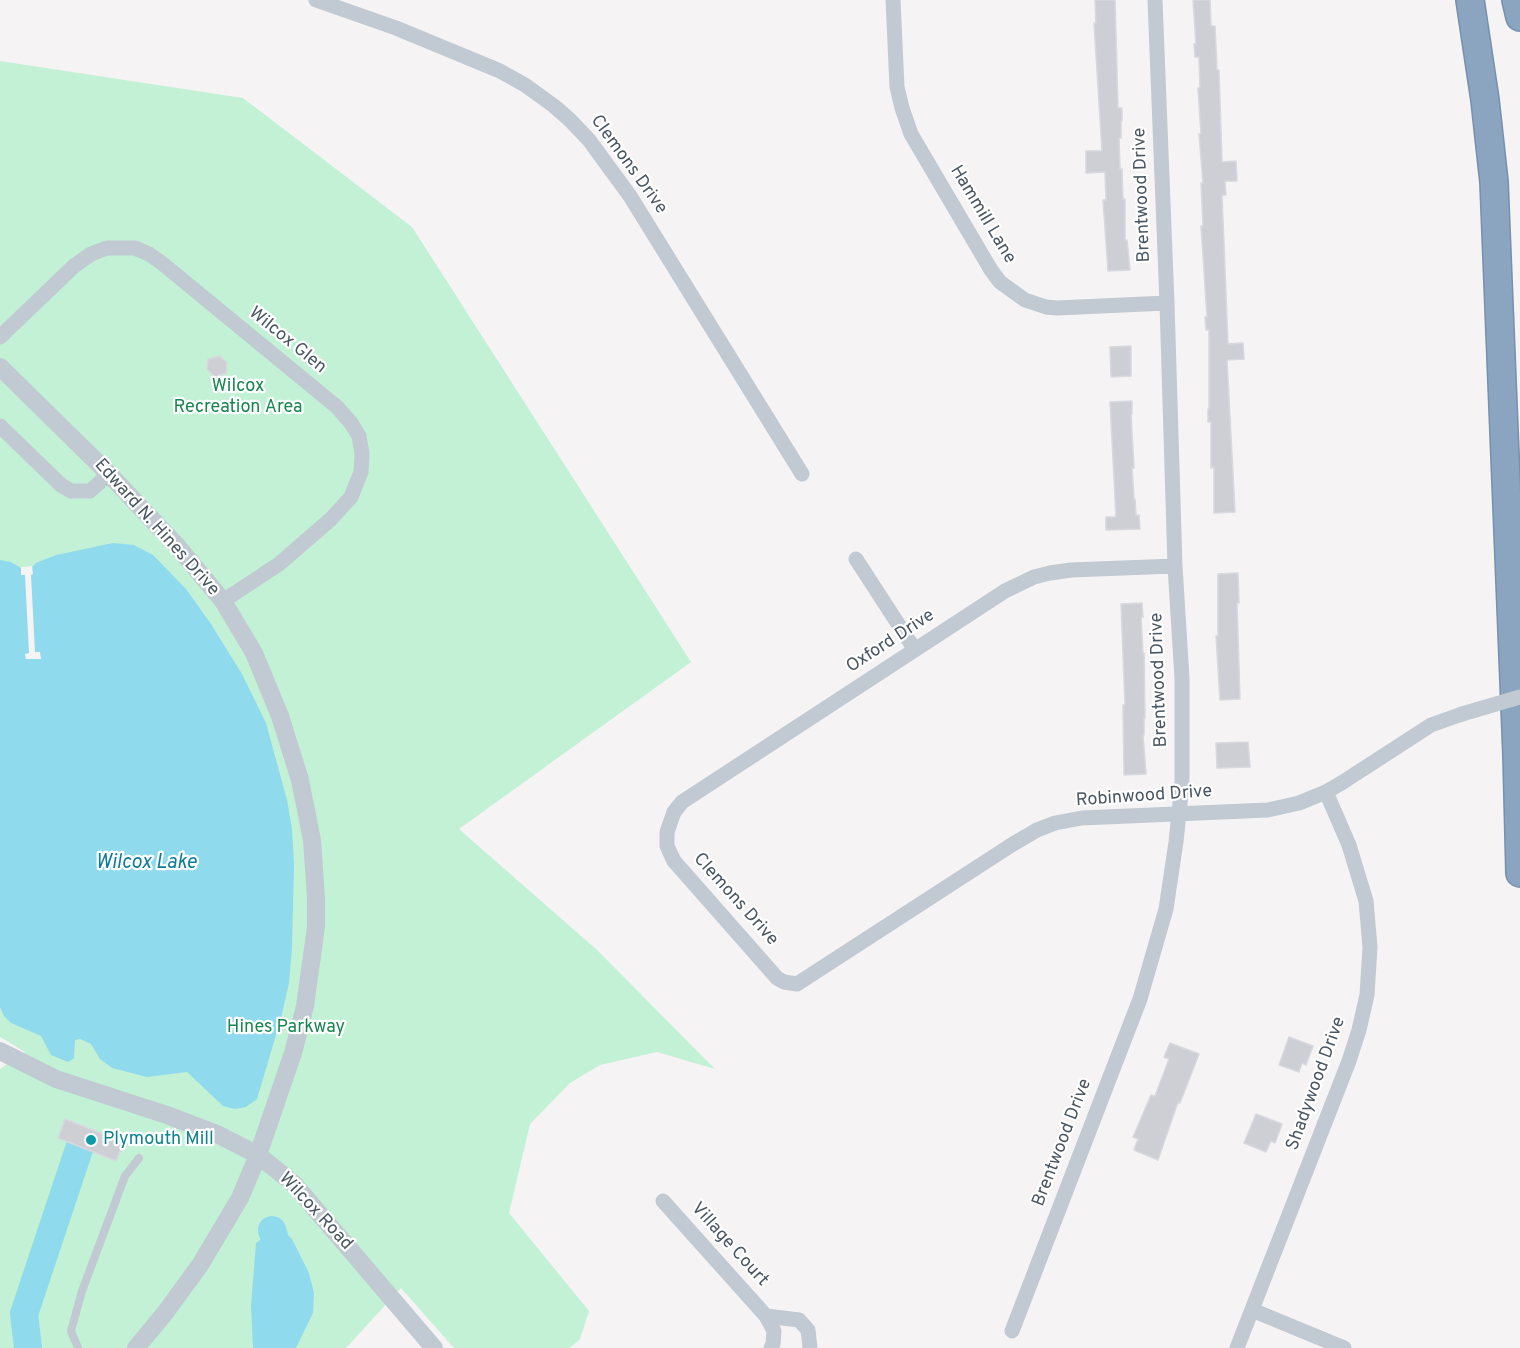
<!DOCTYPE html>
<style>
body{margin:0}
canvas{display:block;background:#f5f3f3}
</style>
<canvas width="1520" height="1348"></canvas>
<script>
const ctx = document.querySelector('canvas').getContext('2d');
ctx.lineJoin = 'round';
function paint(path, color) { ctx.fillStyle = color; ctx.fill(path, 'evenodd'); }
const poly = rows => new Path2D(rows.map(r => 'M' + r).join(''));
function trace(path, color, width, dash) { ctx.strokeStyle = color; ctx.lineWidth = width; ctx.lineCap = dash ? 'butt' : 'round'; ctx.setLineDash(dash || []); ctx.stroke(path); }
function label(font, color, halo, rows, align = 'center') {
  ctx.font = font + ' Overpass,sans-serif'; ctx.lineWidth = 4.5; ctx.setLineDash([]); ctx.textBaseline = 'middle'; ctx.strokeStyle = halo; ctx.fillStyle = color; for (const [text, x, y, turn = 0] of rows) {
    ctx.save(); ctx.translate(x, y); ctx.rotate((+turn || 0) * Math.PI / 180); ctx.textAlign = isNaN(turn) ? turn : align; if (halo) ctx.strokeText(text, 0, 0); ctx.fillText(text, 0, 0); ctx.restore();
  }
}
const green = poly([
 [0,61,243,98,412,227,691,662,459,829,597,950,715,1069,657,1052,600,1065,570,1083,530,1124,509,1213,589,1311,580,1339,570,1348,454,1348,401,1288,346,1348,0,1348,0,1069,25,1052,0,1037]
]);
const water = poly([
 [113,543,134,545,153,555,186,589,211,624,242,674,266,723,287,800,292,829,294,864,292,948,289,983,281,1018,257,1099,246,1107,235,1109,223,1106,187,1072,147,1077,112,1068,100,1059,91,1044,80,1039,75,1040,74,1058,68,1062,51,1055,41,1036,11,1023,4,1016,0,1007,0,560,11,562,21,568,32,567,36,563,56,555],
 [283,1231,292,1239,309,1273,314,1293,313,1313,296,1348,253,1348,251,1306,256,1243,268,1234]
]);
const pier = poly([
 [32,566,33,574,31,575,35,652,40,652,41,659,26,659,25,654,29,653,25,575,21,575,21,567]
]);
const river = poly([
 [272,1230,280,1255,287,1300,286,1329,276,1348],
 [28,1348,24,1314,79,1149]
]);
const building = poly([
 [1095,0,1115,0,1118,108,1122,108,1122,121,1121,121,1121,138,1119,138,1120,169,1122,169,1123,199,1125,199,1125,240,1127,240,1130,270,1108,271,1103,200,1106,200,1105,172,1086,173,1086,151,1102,151,1094,23,1096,23,1095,0],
 [1193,0,1210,0,1211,26,1215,26,1217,70,1219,70,1222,162,1236,161,1237,181,1225,181,1226,195,1222,195,1228,344,1243,343,1244,359,1227,360,1235,512,1214,513,1214,467,1211,468,1211,422,1208,422,1208,409,1209,409,1209,330,1206,330,1205,317,1207,317,1201,226,1203,226,1201,183,1203,183,1199,134,1201,134,1198,88,1200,88,1199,57,1195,57,1194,44,1196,44,1193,0],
 [1131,346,1131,376,1111,377,1110,347,1131,346],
 [220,356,227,363,226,373,215,377,207,369,208,359,220,356],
 [1132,401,1132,414,1131,414,1134,468,1132,468,1134,499,1135,499,1136,516,1139,515,1140,529,1106,530,1106,517,1116,517,1110,402,1132,401],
 [1238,573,1239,603,1237,603,1240,699,1220,700,1216,636,1218,636,1218,574,1238,573],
 [1142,603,1143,617,1141,617,1143,653,1144,653,1145,718,1144,718,1144,735,1143,735,1146,774,1124,775,1123,705,1125,705,1121,604,1142,603],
 [1248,742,1250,767,1217,768,1216,743,1248,742],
 [1289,1037,1313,1046,1306,1065,1302,1063,1299,1072,1279,1065,1289,1037],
 [1170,1043,1199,1054,1180,1103,1178,1102,1158,1160,1134,1150,1138,1139,1133,1137,1151,1095,1155,1096,1169,1059,1164,1057,1170,1043],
 [1256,1114,1282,1124,1275,1143,1271,1141,1266,1152,1244,1143,1256,1114],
 [65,1119,124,1142,116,1161,58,1138,65,1119]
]);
const service = poly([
 [78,1348,71,1331,82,1291,125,1176,139,1158]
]);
const minor = poly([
 [316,0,396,28,500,71,525,85,554,106,570,120,589,140,630,196,802,474],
 [893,0,897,87,902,108,911,134,991,270,1000,282,1025,300,1046,307,1057,308,1167,303],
 [0,337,74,266,91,254,107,248,135,248,149,254,163,264,337,407,351,423,359,436,362,454,361,472,351,497,331,519,279,564,223,601],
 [0,426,61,485,71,491,90,491,109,474],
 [856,559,915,650],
 [1175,566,1071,570,1050,573,1034,577,1005,591,682,802,674,812,667,832,667,846,674,861,777,978,784,982,797,984,1013,844,1037,830,1055,823,1082,818,1268,810,1299,803,1326,792,1343,782,1431,725,1462,714],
 [663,1201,766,1316,774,1331,773,1344,771,1348],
 [1252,1310,1344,1348],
 [766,1316,799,1320,808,1330,810,1348],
 [1012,1331,1140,999,1166,909,1176,842,1182,784,1182,678,1175,566,1167,303,1155,0],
 [1237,1348,1349,1061,1359,1030,1367,995,1370,947,1366,901,1349,845,1326,792]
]);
const tertiary = poly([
 [0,367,109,474,178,547,223,601,254,653,280,716,300,780,312,840,316,898,316,927,305,1006,293,1053,258,1155,240,1198,200,1265,165,1313,136,1348],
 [0,1051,56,1079,167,1115,219,1135,258,1155,294,1184,434,1348]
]);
const motorway = poly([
 [1470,0,1485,100,1494,182,1517,755,1520,873],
 [1516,0,1520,17]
]);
const minorBridge = poly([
 [1462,714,1520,697]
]);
const markers = [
 [91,1140,6,"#0f9aa8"]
];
const streetNames = [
 ["Clemons Drive",628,165,54],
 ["Brentwood Drive",1143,195,-92],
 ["Hammill Lane",982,215,59],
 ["Wilcox Glen",287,341,39],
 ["Edward N. Hines Drive",156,528,48],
 ["Oxford Drive",891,642,-33],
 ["Brentwood Drive",1160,680,-92],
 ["Robinwood Drive",1144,797,-4],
 ["Clemons Drive",735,900,48],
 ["Shadywood Drive",1317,1084,-70],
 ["Brentwood Drive",1063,1143,-69],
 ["Wilcox Road",315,1212,47],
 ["Village Court",729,1245,48]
];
const parkNames = [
 ["Wilcox",238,387],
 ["Recreation Area",238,408],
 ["Hines Parkway",286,1028]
];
const cultureNames = [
 ["Plymouth Mill",103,1140]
];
const waterNames = [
 ["Wilcox Lake",146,864]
];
paint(green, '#c3f1d5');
paint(water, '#90daee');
paint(pier, '#f5f3f3');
trace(river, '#90daee', 28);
paint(building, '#cdcfd5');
trace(building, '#d7d9de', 1.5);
trace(motorway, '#7690ad', 30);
trace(service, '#c1cad2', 8);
trace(minor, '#c1cad2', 15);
trace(tertiary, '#c1cad2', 18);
trace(motorway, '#8ba5c1', 27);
trace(minorBridge, '#c1cad2', 15);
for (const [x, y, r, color] of markers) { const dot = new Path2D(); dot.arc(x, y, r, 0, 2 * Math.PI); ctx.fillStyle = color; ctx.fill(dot); trace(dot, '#fff', 2); }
label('18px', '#4a5661', '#fff', streetNames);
label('18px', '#17864f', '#fff', parkNames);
label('18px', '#0d838f', '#fff', cultureNames, 'left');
label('italic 20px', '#0c7c9b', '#fff', waterNames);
</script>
